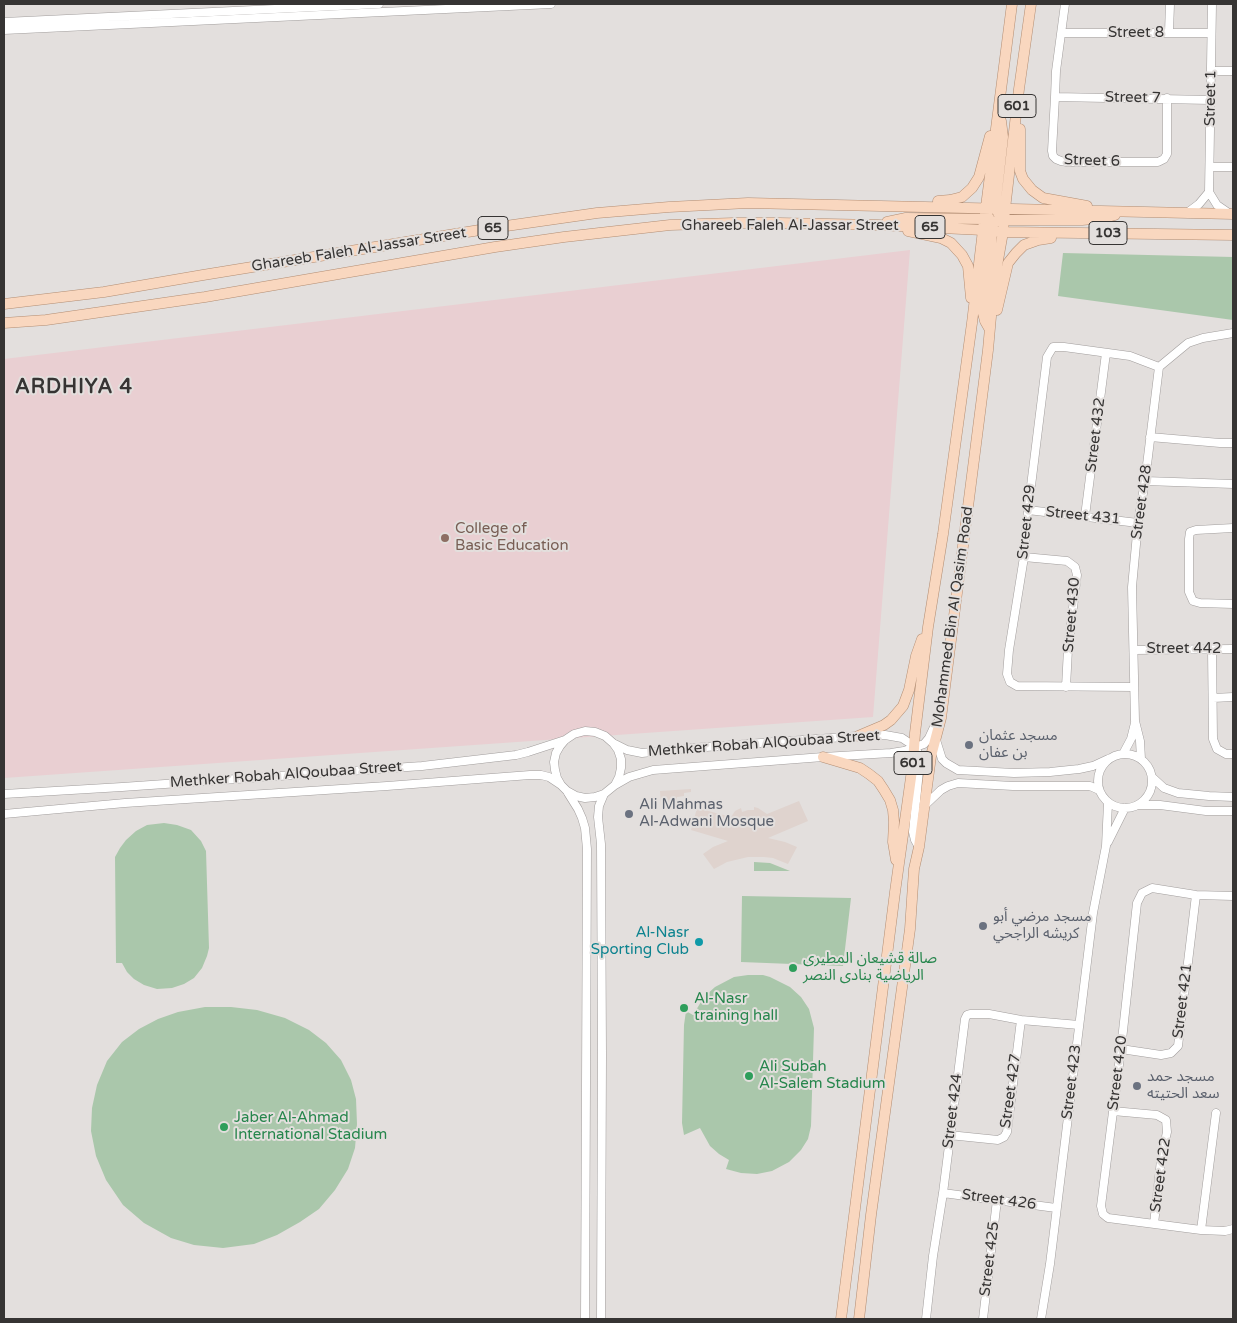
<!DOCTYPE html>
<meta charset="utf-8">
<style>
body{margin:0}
#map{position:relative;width:1237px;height:1323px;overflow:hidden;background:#e3dfdd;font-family:"Varela Round",sans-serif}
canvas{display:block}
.frame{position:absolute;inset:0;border:5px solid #363433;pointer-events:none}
</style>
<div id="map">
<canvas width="1237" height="1323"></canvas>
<div class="frame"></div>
</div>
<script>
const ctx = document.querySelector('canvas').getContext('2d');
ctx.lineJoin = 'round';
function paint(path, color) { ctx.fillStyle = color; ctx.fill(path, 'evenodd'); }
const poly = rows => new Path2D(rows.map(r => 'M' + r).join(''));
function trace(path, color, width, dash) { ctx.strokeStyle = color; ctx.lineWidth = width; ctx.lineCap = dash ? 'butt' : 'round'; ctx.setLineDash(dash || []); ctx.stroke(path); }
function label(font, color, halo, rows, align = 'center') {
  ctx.font = font + ' "Varela Round","Noto Sans Arabic",sans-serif'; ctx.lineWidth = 4; ctx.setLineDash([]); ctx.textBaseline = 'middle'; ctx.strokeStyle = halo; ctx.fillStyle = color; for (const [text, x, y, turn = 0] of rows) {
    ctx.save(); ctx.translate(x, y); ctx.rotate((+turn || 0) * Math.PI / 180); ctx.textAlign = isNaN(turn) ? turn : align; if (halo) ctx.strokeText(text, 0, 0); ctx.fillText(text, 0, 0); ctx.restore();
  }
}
const built = poly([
 [691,789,691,792,684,793,684,796,677,797,677,799,667,806,661,806,660,791],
 [799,801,808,821,768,838,785,842,797,847,788,864,773,858,764,857,748,857,727,862,714,869,703,854,713,847,728,841,691,830,697,808,731,817,735,811,741,808,742,812,748,810,754,810,754,807,758,808,767,814]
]);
const education = poly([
 [910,250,873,717,4,778,4,359]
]);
const green = poly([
 [1063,253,1233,257,1233,320,1058,296],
 [164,823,177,825,191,830,201,841,206,851,209,948,207,956,202,968,194,978,184,984,172,988,157,989,144,985,134,979,127,972,122,963,116,963,115,857,120,848,126,840,136,831,147,825],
 [754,862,770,863,790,871,754,871],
 [742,896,851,898,843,966,741,962],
 [748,975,763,975,770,977,790,987,801,997,809,1009,814,1028,811,1126,808,1139,801,1150,789,1162,772,1171,757,1174,741,1173,726,1169,729,1160,719,1154,710,1146,700,1128,684,1135,682,1123,684,1025,686,1011,693,1015,704,997,715,987,734,977],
 [205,1007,231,1007,257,1010,285,1018,309,1030,326,1043,341,1060,351,1080,356,1099,357,1124,355,1148,348,1169,335,1190,319,1209,300,1222,277,1235,254,1244,223,1248,194,1245,171,1238,144,1223,123,1205,106,1180,96,1156,91,1131,92,1108,97,1085,107,1061,122,1042,139,1029,158,1019,178,1012]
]);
const minor = poly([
 [1065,4,1056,71,1055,97,1052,151,1053,156,1056,159,1061,161,1067,162,1158,162,1164,159,1167,154,1167,98],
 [1212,4,1209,192,1217,205,1230,214],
 [4,22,379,4],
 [4,30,551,4],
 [1169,32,1170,4],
 [1062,33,1211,33],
 [1211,71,1233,71],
 [1055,97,1211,100],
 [1210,167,1233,167],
 [1187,213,1199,204,1209,192],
 [1150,437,1220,443,1233,443],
 [1145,481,1233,484],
 [1028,510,1138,523],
 [1085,516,1106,353],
 [1233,528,1196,530,1190,532,1189,539,1189,592,1193,601,1200,603,1233,604],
 [1024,557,1067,561,1075,567,1077,575,1068,649,1066,687],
 [1212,649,1213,739,1217,749,1226,754,1233,754],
 [1134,650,1233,649],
 [1134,687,1017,686,1010,682,1007,674,1009,650,1024,557,1028,510,1047,357,1053,347,1064,347,1130,356,1159,367],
 [1213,698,1233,697],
 [936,740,942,759,946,763,958,770,1014,773,1050,772,1079,769,1093,766,1108,759],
 [615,744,627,750,642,753,692,748,858,736,885,735,902,738,911,744,917,751,920,760,913,832,915,840,919,847],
 '1098 781a27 27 0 1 1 54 0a27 27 0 1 1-54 0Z',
 [1123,754,1131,739,1135,723],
 [1141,759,1140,741,1135,721,1132,587,1138,523,1145,481,1159,367,1188,343,1203,338,1233,333],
 [1153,778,1164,788,1178,793,1209,796,1233,797],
 [615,785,619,777,621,768,621,759,618,750,613,743,605,736,595,732,585,731,574,734,565,740,560,746,556,753,554,762,555,770,557,778,561,785,567,791,576,796,585,798,595,797,604,794,615,785,629,777,653,770,823,757,891,753,904,751,924,744,929,738,935,725,939,721],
 [568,793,578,809,582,818,585,828,587,849,585,1319],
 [4,794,122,787,422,766,516,755,528,752,565,740],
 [1138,805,1160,805,1206,811,1233,811],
 [924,806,941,790,948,786,958,783,1013,786,1090,786,1099,790],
 [4,814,125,803,387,786,530,775,541,775,549,777,561,785],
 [1108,842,1125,808],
 [1233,896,1196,895,1152,888,1142,893,1137,903,1121,1049,1101,1206,1103,1214,1108,1218,1201,1230,1225,1231,1233,1229],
 [1121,1049,1161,1055,1171,1053,1178,1046,1196,895],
 [1113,1111,1157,1115,1166,1120,1167,1132,1161,1160,1154,1224],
 [949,1135,998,1140,1004,1137,1007,1132,1021,1020],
 [943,1193,1056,1208],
 [1201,1230,1216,1113],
 [601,1319,602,1055,601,844,598,817,599,806,604,794],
 [926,1319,933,1256,943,1193,965,1019,967,1015,970,1014,989,1014,1021,1020,1079,1025],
 [983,1319,997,1200],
 [1041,1319,1050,1264,1093,913,1106,846,1108,803]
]);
const major = poly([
 [1020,129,1020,171,1023,179,1032,190,1043,198,1087,206],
 [938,201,950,200,962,197,972,188,979,177,990,136],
 [998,213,996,200,1003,137,1001,121],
 [887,222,906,218,984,219,989,218],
 [983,230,990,222,1004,220,1082,220,1104,218,1115,215],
 [908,231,941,238,951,243,962,255,968,266,971,298],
 [4,304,104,292,203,275,492,228,597,213,669,207,748,203,1233,214],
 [997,310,1008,263,1016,253,1024,245,1038,240,1051,238],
 [4,323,46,320,205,297,495,247,564,237,670,225,734,223,779,223,878,225,983,230,1003,232,1233,235],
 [989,328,985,321,983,313,993,225],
 [858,736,884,725,891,720,903,706,909,690,916,656,922,639],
 [823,757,860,768,869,774,878,781,884,790,890,800,893,810,894,822,893,842,896,860],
 [841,1319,895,892,913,763,915,733,928,627,943,534,972,323,983,230,1012,4],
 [859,1319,871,1215,910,929,914,869,919,847,931,756,941,718,988,350,994,283,1003,232,1005,209,1019,89,1031,4]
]);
const markers = [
 [445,538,5,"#8d6e63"],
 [969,745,5,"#6b7280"],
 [629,814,5,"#6b7280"],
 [983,926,5,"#6b7280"],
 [699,942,5,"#0f9aa8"],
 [793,968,5,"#2e9e5b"],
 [684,1008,5,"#2e9e5b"],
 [749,1076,5,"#2e9e5b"],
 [1137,1086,5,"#6b7280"],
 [224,1127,5,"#2e9e5b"]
];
const shields = [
 [1017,106,38],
 [930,227,30],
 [493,228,30],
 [1108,233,38],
 [913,763,38]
];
const shieldNames = [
 ["601",1017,106],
 ["65",930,227],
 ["65",493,228],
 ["103",1108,233],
 ["601",913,763]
];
const streetNames = [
 ["Street 8",1136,33],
 ["Street 7",1133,98,1],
 ["Street 1",1211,98,-89],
 ["Street 6",1092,161,2],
 ["Ghareeb Faleh Al-Jassar Street",790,226],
 ["Ghareeb Faleh Al-Jassar Street",359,250,-9],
 ["Street 432",1096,435,-83],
 ["Street 428",1142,502,-82],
 ["Street 431",1083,516,6],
 ["Street 429",1027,522,-84],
 ["Street 430",1072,615,-85],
 ["Mohammed Bin Al Qasim Road",953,617,-82],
 ["Street 442",1184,649],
 ["Methker Robah AlQoubaa Street",764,744,-4],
 ["Methker Robah AlQoubaa Street",286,775,-4],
 ["Street 421",1183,1001,-83],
 ["Street 420",1118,1073,-83],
 ["Street 423",1072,1082,-83],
 ["Street 427",1011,1091,-82],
 ["Street 424",953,1111,-83],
 ["Street 422",1161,1175,-82],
 ["Street 426",999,1200,8],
 ["Street 425",990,1259,-83]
];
const educationNames = [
 ["College of",455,529],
 ["Basic Education",455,546]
];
const worshipNames = [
 ["مسجد عثمان",979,736],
 ["بن عفان",979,753],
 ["Ali Mahmas",639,805],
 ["Al-Adwani Mosque",639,822],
 ["مسجد مرضي أبو",993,917],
 ["كريشه الراجحي",993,934],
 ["مسجد حمد",1147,1077],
 ["سعد الحتيته",1147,1094]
];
const cultureNames = [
 ["Al-Nasr",689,933],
 ["Sporting Club",689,950]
];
const leisureNames = [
 ["صالة قشيعان المطيرى",803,959],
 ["الرياضية بنادى النصر",803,976],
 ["Al-Nasr",694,999],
 ["training hall",694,1016],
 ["Ali Subah",759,1067],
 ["Al-Salem Stadium",759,1084],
 ["Jaber Al-Ahmad",234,1118],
 ["International Stadium",234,1135]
];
const districtNames = [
 ["ARDHIYA 4",74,388]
];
paint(built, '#dfd3ce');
paint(education, '#e9cfd2');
paint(green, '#aac7ab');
trace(minor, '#a19d9c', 9);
trace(major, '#b28d73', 11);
trace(minor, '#fff', 8);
trace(major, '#f9d7bf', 10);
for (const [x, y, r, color] of markers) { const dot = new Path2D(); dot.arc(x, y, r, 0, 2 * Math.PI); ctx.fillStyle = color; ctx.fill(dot); trace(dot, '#e3dfdd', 2); }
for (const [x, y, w] of shields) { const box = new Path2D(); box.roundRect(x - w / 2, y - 11.5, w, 23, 4); ctx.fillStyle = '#e3dfdd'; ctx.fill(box); trace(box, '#363433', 1); }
label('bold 14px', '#363433', null, shieldNames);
label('15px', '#363433', '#e3dfdd', streetNames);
label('15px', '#785e54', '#e3dfdd', educationNames, 'left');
label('15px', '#5b616d', '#e3dfdd', worshipNames, 'left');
label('15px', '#0d838f', '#e3dfdd', cultureNames, 'right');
label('15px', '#27864d', '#e3dfdd', leisureNames, 'left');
ctx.letterSpacing = '1px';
label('bold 20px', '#363433', '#e3dfdd', districtNames);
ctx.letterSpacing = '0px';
</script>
